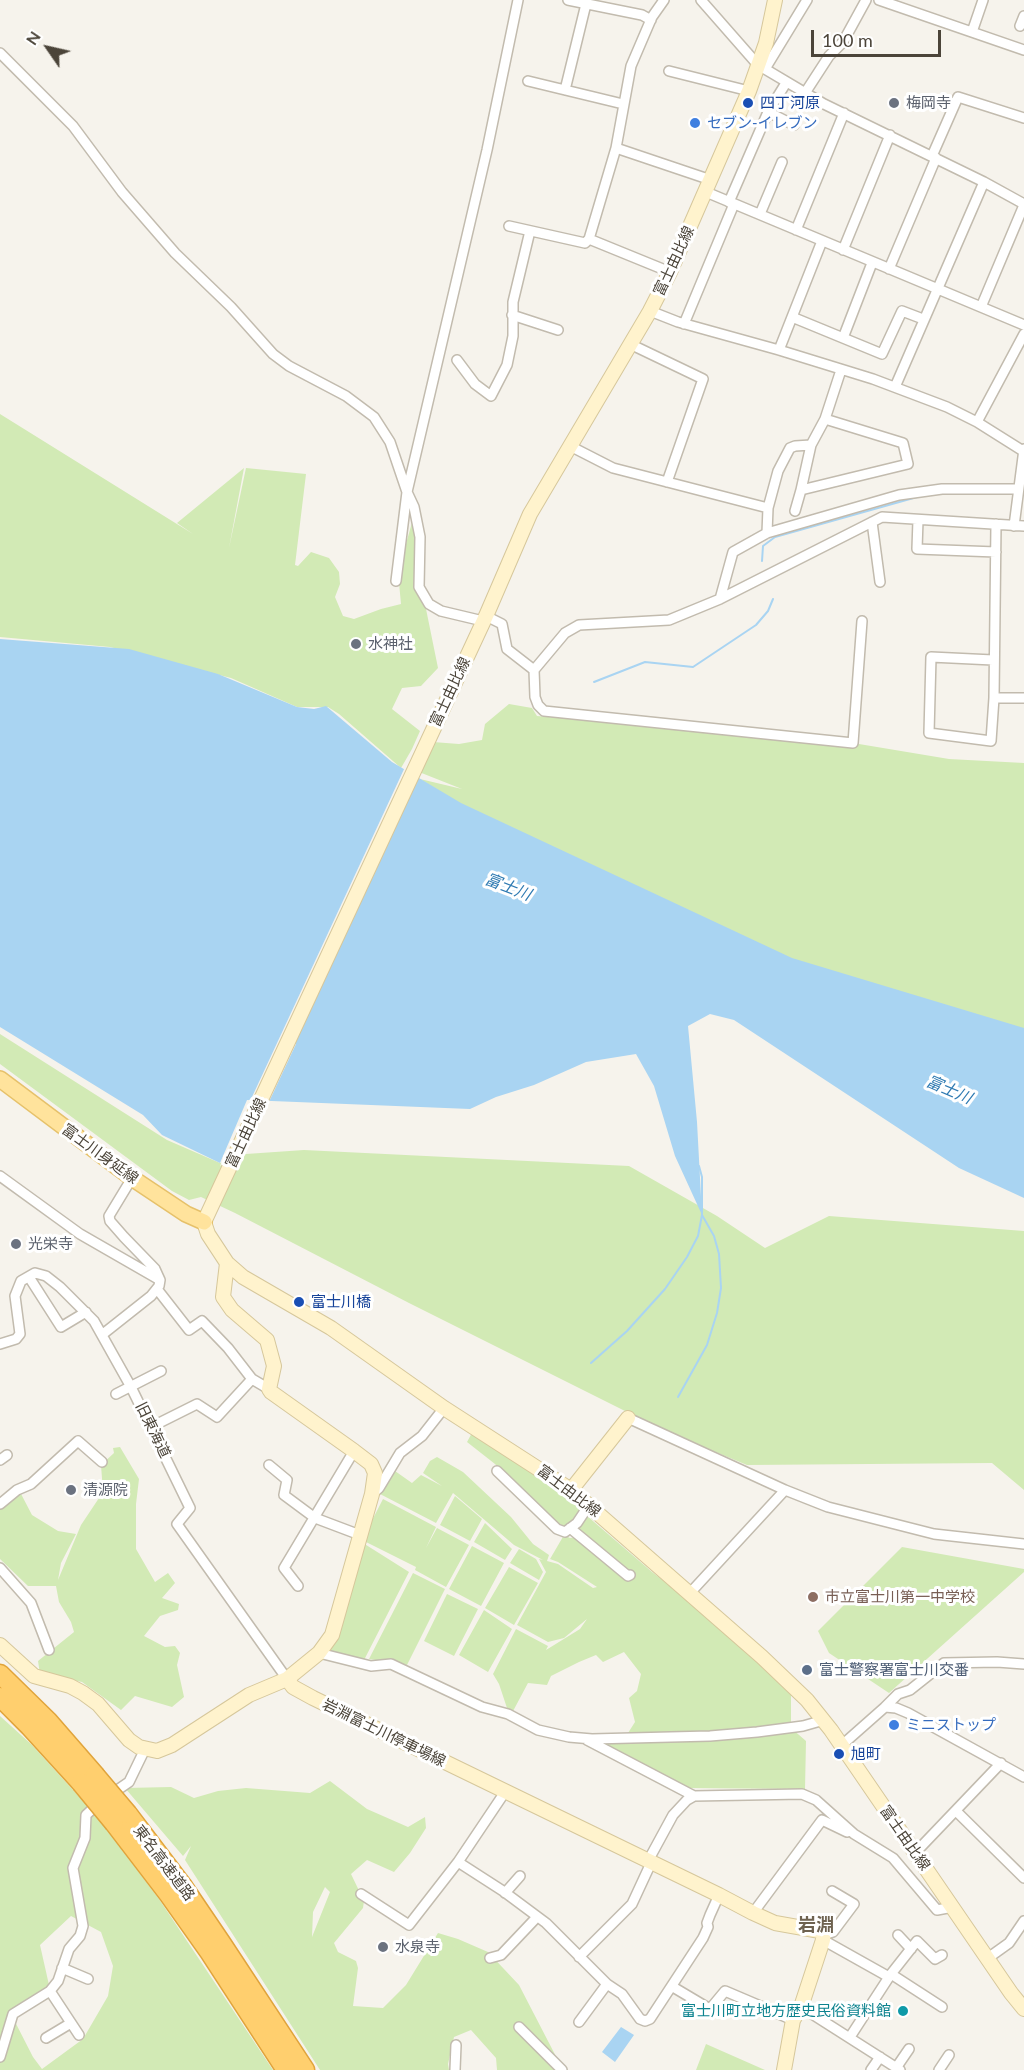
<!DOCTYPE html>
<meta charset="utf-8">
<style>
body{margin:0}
#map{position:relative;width:1024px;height:2070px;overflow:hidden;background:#f6f3ec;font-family:Lato,sans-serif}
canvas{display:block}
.north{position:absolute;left:18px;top:18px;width:60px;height:60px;-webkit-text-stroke:4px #fff;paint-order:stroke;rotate:304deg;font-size:16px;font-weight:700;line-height:24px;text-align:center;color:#4b4439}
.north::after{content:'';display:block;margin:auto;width:21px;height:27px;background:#4b4439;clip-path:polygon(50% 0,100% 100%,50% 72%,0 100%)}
.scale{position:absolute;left:811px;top:30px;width:130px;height:27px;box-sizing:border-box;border:3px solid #4b4439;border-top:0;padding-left:8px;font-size:18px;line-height:21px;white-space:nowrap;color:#4b4439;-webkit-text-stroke:4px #fff;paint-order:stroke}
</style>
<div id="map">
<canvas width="1024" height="2070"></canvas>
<div class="north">N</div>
<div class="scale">100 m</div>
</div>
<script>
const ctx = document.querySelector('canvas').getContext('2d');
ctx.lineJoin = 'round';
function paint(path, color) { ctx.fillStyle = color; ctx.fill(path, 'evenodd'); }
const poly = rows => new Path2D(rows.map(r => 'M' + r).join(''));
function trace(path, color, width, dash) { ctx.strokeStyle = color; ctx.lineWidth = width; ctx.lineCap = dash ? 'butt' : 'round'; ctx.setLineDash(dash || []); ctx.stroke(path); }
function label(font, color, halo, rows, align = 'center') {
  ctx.font = font + ' Lato,"Noto Sans JP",sans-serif'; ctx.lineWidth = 6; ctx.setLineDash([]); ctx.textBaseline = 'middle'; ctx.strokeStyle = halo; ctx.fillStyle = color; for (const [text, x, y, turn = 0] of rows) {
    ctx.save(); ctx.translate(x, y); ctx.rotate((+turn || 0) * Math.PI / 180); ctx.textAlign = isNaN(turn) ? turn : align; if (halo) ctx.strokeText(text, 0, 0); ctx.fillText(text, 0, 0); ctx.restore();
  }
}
const green = poly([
 [0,414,193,534,177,523,244,468,229,548,246,468,306,474,295,565,298,566,311,552,329,558,339,572,340,584,335,597,343,616,354,619,381,609,401,604,398,572,413,519,425,604,438,668,421,686,402,688,392,709,420,731,412,749,401,768,339,714,328,707,297,707,231,678,110,647,0,637],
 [509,704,532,708,537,716,853,743,949,759,1024,763,1024,1037,882,992,587,883,420,779,462,789,419,772,433,742,459,744,482,740,485,724],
 [0,1034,167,1140,220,1163,246,1154,304,1150,629,1166,717,1216,765,1248,829,1216,1024,1231,1024,1490,992,1463,747,1465,665,1431,409,1303,235,1213,201,1197,189,1200,172,1191,0,1064],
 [473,1431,550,1483,583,1509,574,1520,586,1515,652,1572,713,1619,791,1692,791,1728,806,1741,805,1789,686,1788,599,1747,628,1733,635,1722,629,1698,637,1691,641,1674,624,1652,603,1662,596,1655,579,1662,551,1676,547,1685,528,1683,512,1713,508,1711,499,1684,493,1674,516,1629,548,1646,546,1650,580,1629,587,1619,564,1638,548,1642,517,1625,546,1572,539,1559,543,1560,514,1545,453,1493,436,1523,380,1494,395,1471,412,1483,421,1475,442,1486,423,1473,430,1461,437,1457,463,1472,511,1517,533,1544,549,1555,547,1561,558,1564,593,1588,597,1587,558,1562,550,1559,564,1535,570,1538,578,1537,575,1532,558,1530,495,1464,467,1442],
 [120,1447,139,1479,136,1504,136,1549,155,1582,168,1573,175,1583,162,1598,179,1604,178,1610,160,1616,144,1636,165,1647,175,1646,180,1653,177,1665,184,1697,172,1707,135,1696,121,1710,82,1682,40,1674,38,1661,74,1632,71,1622,59,1602,56,1586,28,1586,0,1559,0,1507,20,1492,32,1515,58,1531,76,1534,61,1563,58,1580,81,1525,103,1492,101,1465,114,1453,113,1448],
 [455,1496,482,1519,470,1541,440,1525],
 [383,1499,436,1527,426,1548,437,1528,469,1545,446,1587,415,1570,416,1567,362,1540],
 [485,1523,512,1549,505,1560,474,1542],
 [363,1543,409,1572,362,1664,325,1652],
 [472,1546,504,1563,481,1606,449,1589],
 [902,1547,1024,1569,1024,1572,889,1693,829,1653,818,1631],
 [519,1549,536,1559,543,1572,539,1580,510,1563],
 [509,1567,538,1583,514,1625,485,1608],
 [413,1573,445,1589,407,1665,369,1659],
 [447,1594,478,1609,454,1656,424,1641],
 [484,1610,512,1629,488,1672,459,1655],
 [0,1716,32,1745,95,1814,159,1899,273,2070,0,2070],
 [71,1916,101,1932,113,1966,108,1996,83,2039,42,2069,33,2057,11,2014,49,1985,40,1945],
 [330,1781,367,1809,408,1827,425,1817,426,1828,410,1853,394,1872,367,1860,351,1874,364,1901,363,1908,334,1943,338,1952,356,1961,358,1968,353,2006,383,2008,406,1985,438,1933,458,1939,488,1952,519,1985,563,2070,497,2070,496,2058,471,2030,454,2037,448,2064,449,2070,320,2070,185,1860,191,1846,183,1856,125,1788,171,1787,194,1798,218,1791,246,1788,310,1793],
 [325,1887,330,1892,312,1937,313,1912],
 [706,2044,765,2070,696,2070]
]);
const water = poly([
 [0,639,129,649,218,674,297,707,314,709,326,706,392,762,461,803,792,958,1024,1028,1024,1198,959,1168,734,1020,710,1014,688,1026,697,1122,702,1215,675,1156,654,1086,636,1054,586,1062,534,1085,496,1097,470,1109,247,1100,220,1163,162,1135,143,1115,0,1027],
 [621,2027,634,2035,615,2062,602,2052]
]);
const pier = poly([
 [405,767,418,774,294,1043,296,1044,268,1104,249,1103,223,1164,220,1166]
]);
const stream = poly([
 [985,493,1015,494],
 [762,561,763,546,775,537,917,497],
 [594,682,645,662,693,667,756,625,768,611,773,599],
 [591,1363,627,1331,665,1289,687,1257,698,1236,702,1215,702,1177,699,1166],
 [678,1397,707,1345,717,1313,721,1288,719,1254,714,1236,702,1215]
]);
const street = poly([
 [568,0,642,15,651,20],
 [701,0,758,65,765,69,824,104,984,182,1024,204],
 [879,0,1024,50],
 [1020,26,1024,16],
 [972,32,983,0],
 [0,53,73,126,122,192,175,253,231,307,273,354,289,366,346,396,374,417,390,442,407,492,414,507,420,537,419,587,429,604,441,611,483,621],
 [765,69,807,0],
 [669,71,749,91],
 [528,81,623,104],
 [565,90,586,4],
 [805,93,829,56,843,42,866,0],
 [768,112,794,125],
 [616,148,711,180],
 [932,156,958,97,1024,118],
 [706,192,1024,325],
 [729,202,768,112,786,83],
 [760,214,782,162],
 [509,226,585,243,589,239,670,272],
 [796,230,844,113],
 [589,239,616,148,631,66,652,17,664,0],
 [843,250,890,135],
 [889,269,936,158],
 [981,307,1024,205],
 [650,311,678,322,779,350,873,379,947,407,977,422,1023,451],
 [512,315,558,330],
 [792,317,882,354,902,311,923,319],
 [684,324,734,204],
 [843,338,872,263],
 [630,344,703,379,667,482],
 [779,350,822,241],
 [457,360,475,384,491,396,507,365,513,336,513,302,530,231],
 [895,387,984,182],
 [977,422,1024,334],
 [811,445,801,490,908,464,903,443,825,419],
 [570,446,613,468,768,508,767,533],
 [768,508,778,471,790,448,795,446,811,445,825,419,841,370],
 [795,511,801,490],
 [918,520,917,549,996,552],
 [872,522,880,582],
 [1014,526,1024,449],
 [396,581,407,492,487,150,518,0],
 [720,599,733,552,767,533,899,495,942,489,1018,489],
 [486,616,502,624,507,649,534,670],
 [862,621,853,743,544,711,538,705,535,697,534,670,565,633,579,625,669,620,720,599,882,517,1024,526],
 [993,660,931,657,929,733,991,741,994,698,996,524],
 [994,698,1024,698],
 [0,1176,80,1234,160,1280],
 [29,1277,61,1327,86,1312],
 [157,1289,189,1330,202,1321,228,1348,252,1379,269,1389],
 [103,1334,151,1296,159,1286,160,1280,155,1269,124,1237,110,1221,109,1216,132,1178],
 [0,1344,16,1339,20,1334,15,1296,21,1281,35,1273,46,1276,60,1287,94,1321,131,1387,190,1508,177,1524,287,1679],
 [116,1394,161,1371],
 [628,1418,785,1490,828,1507,934,1534,1024,1544],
 [151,1427,197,1404,217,1417,252,1379],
 [0,1460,7,1455],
 [269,1465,287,1480,284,1495,315,1518,360,1535],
 [497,1471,557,1529,565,1532,577,1523,589,1505],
 [372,1494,379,1488,400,1453,422,1436,444,1408],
 [0,1504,17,1490,31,1484,78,1441,102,1462],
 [570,1528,628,1576,630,1575],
 [0,1568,31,1603,49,1650],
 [298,1586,284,1568,354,1451],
 [690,1593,785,1490],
 [319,1653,371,1666,391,1664,482,1707,508,1714,538,1730,569,1737,592,1739,710,1736,757,1732,803,1726,824,1720],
 [885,1707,898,1694,910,1690,944,1663,997,1662,1024,1664],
 [587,1740,694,1796],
 [842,1745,885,1707,896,1708,908,1713,1024,1777],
 [110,1795,129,1782,145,1749],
 [956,1811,1024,1878],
 [915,1853,1001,1763],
 [648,1861,673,1815,687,1800,694,1796,802,1794,816,1800,854,1834,893,1858,937,1910,953,1907],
 [458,1862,503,1891,546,1923,607,1984,622,1994,640,2019,645,2021,650,2019,703,1938,708,1927,707,1923,710,1915,719,1895],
 [505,1893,520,1876],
 [361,1894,409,1925,458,1862,505,1792],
 [753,1913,822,1820,847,1832],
 [823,1935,833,1932,854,1904,832,1891],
 [898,1935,911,1949],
 [823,1940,889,1977,850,2037],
 [579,1957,632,1904,651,1863],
 [490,1958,501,1955,537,1917],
 [988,1958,1009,1943,1024,1921],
 [62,1968,88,1979],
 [891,1974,917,1941,935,1959,942,1955],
 [889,1977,891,1974,942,2007],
 [673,1987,710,2009,725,1991,793,2020],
 [50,1991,79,2035],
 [801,2007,900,2070],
 [579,2022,607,1984],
 [519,2027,562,2070],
 [46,2038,71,2023],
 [0,2057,13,2014,50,1991,58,1981,69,1949,80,1936,83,1926,73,1868,85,1838,86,1815,99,1803],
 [896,2068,909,2049],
 [455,2070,456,2045],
 [871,2070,880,2057],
 [939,2070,949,2055]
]);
const secondary = poly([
 [775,0,766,43,749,91,670,272,650,311,530,514,486,616,204,1222,208,1234,227,1263,243,1277,331,1328,444,1408,571,1490,762,1657,807,1700,831,1730,1011,1993,1024,2009],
 [571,1490,628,1418],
 [0,1645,34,1676,70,1686,83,1693,98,1704,129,1740,139,1747,157,1751,172,1745,249,1695,287,1679,319,1653,332,1635,372,1494,375,1473,371,1464,354,1451,271,1392,269,1389,274,1366,267,1340,232,1310,223,1297,227,1263],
 [287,1679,293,1687,313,1698,719,1895,753,1913,775,1923,820,1931,823,1935,823,1940,801,2007,793,2020,784,2070]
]);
const primary = poly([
 [0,1079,132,1178,186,1214,204,1222]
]);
const highway = poly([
 [0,1674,48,1721,95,1775],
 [0,1697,29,1726,81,1783],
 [128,1814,182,1885,222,1944,305,2070],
 [114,1823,169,1895,210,1953,286,2070]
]);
const highwayBridge = poly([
 [95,1775,128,1814],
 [81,1783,114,1823]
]);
const markers = [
 [748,103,6,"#1a4fb4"],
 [894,103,6,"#6b7280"],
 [695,123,6,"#3f7fe0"],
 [356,644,6,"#6b7280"],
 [16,1244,6,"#6b7280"],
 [299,1302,6,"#1a4fb4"],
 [71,1490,6,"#6b7280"],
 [813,1597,6,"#8d6e63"],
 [807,1670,6,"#5c6f8a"],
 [894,1725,6,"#3f7fe0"],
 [839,1754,6,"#1a4fb4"],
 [383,1947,6,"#6b7280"],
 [903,2011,6,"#0f9aa8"]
];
const transitNames = [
 ["四丁河原",760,103],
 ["富士川橋",311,1302],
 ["旭町",851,1754]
];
const worshipNames = [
 ["梅岡寺",906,103],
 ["水神社",368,644],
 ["光栄寺",28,1244],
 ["清源院",83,1490],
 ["水泉寺",395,1947]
];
const shopNames = [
 ["セブン-イレブン",707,123],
 ["ミニストップ",906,1725]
];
const streetNames = [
 ["富士由比線",674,261,-65],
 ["富士由比線",450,692,-65],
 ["富士由比線",246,1133,-65],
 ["富士川身延線",100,1154,36],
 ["旧東海道",153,1430,64],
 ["富士由比線",569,1491,37],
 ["岩淵富士川停車場線",384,1733,26],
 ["富士由比線",905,1838,55],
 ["東名高速道路",164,1863,53]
];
const educationNames = [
 ["市立富士川第一中学校",825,1597]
];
const serviceNames = [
 ["富士警察署富士川交番",819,1670]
];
const cultureNames = [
 ["富士川町立地方歴史民俗資料館",891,2011]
];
const waterNames = [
 ["富士川",508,887,21],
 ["富士川",949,1090,23]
];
const quarterNames = [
 ["岩淵",816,1925]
];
paint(green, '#d2eab5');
paint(water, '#a9d4f2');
paint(pier, '#f6f3ec');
trace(stream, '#a9d4f2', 2);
trace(street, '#c2bbae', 12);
trace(secondary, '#d6c79b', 16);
trace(primary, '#e6c16a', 18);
trace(highway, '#e0a43c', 21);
trace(street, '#fff', 9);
trace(secondary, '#fff3cd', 14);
trace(primary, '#ffe39c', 15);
trace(highway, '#ffcf6e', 18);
trace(highwayBridge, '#e0a43c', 21, []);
trace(highwayBridge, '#ffcf6e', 18);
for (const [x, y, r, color] of markers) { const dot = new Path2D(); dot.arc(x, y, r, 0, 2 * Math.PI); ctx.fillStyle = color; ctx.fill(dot); trace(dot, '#fff', 2); }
label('15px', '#164399', '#fff', transitNames, 'left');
label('15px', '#5b616d', '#fff', worshipNames, 'left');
label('15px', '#366cbe', '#fff', shopNames, 'left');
label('15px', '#4b4439', '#fff', streetNames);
label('15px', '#785e54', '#fff', educationNames, 'left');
label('15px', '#4e5e75', '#fff', serviceNames, 'left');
label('15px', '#0d838f', '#fff', cultureNames, 'right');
label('italic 16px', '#2e7ab2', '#fff', waterNames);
label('bold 18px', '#6e6250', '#fff', quarterNames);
</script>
